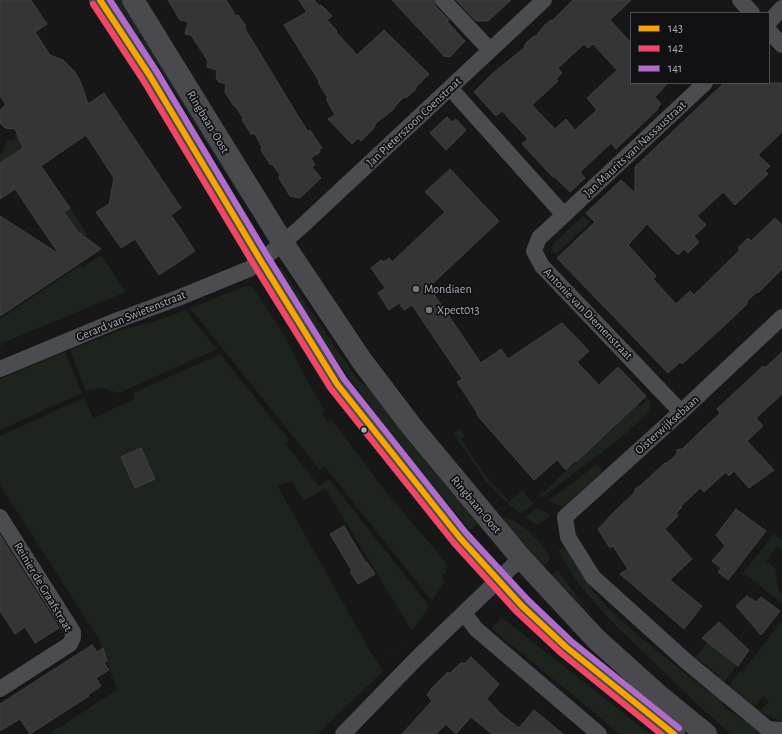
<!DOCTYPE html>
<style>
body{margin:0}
#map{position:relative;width:782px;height:734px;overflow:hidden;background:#171717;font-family:"Alegreya Sans",sans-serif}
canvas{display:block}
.legend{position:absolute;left:630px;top:12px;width:140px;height:72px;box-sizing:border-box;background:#111113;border:1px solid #4d4f55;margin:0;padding:5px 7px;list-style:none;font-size:12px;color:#a8adb8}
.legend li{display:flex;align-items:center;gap:8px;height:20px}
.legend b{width:20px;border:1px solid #4d4f55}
</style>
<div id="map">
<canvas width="782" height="734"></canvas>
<ul class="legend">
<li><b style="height:5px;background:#f7a600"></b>143</li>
<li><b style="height:5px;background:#f34667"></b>142</li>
<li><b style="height:5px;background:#b06ccc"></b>141</li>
</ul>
</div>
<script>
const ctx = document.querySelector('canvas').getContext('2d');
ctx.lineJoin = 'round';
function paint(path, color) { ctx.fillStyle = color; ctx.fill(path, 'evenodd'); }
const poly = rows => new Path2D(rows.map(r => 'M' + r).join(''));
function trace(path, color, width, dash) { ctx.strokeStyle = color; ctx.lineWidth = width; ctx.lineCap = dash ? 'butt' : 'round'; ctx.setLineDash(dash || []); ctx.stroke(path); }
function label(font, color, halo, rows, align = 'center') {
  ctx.font = font + ' "Alegreya Sans",sans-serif'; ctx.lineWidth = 3.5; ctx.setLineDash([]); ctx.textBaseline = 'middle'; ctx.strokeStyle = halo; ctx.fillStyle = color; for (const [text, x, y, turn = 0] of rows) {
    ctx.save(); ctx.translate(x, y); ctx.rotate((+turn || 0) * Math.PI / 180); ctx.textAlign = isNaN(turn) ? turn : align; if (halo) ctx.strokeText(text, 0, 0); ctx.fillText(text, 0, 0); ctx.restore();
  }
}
const green = poly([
 [108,0,124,0,145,33,139,37,141,40,147,36,255,209,250,212,160,69],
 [15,135,26,135,31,142,0,163,0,155,4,149,7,140,15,140],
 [70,208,87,234,82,238,64,212],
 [583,216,590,222,556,254,552,250,553,244],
 [99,256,102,257,126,292,2,343,2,345,0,346,0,319,81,265,83,267],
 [279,267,281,267,352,372,359,381,369,388,481,521,470,530,390,434,324,343,280,273],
 [245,286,253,287,284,335,305,377,325,411,322,414,327,422,331,419,382,487,447,564,446,574,443,573,442,579,445,580,444,583,432,601,325,467,320,470,190,308],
 [185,310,217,349,119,393,103,388,86,391,70,350,121,330,159,320],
 [65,352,82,393,0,430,0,379],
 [220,354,289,440,285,443,319,486,329,479,429,606,396,655,384,643,396,654,412,631,325,488,304,501,292,482,277,485,370,651,383,671,317,734,49,734,117,690,100,641,0,485,0,436,84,398,93,418,135,399,133,393],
 [646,396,650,402,650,408,647,413,639,421,617,441,541,498,539,496,543,491,544,492,638,404,641,406,646,401,644,398],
 [460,429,465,437,461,439,481,469,493,484,509,501,522,490,534,504,520,514,499,495,485,480,457,439,454,433],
 [597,464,603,471,567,503,562,507,549,501],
 [537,508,551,515,537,525,525,517],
 [505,518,509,518,525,528,543,546,550,558,548,562,544,566,502,520],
 [774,534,782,540,782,550,777,546,766,561,775,568,778,590,782,593,782,603,743,573],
 [564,547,591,587,590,588,613,613,646,642,707,691,708,690,722,701,723,706,744,721,753,720,753,727,769,734,731,734,698,705,614,624,594,602,575,579,558,551],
 [556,571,558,571,591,615,552,575],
 [502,618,519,631,650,734,620,734,491,628],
 [782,621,782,721,772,718,760,711,769,701,763,696,754,707,727,688,740,671,742,672],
 [707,642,737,665,722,685,720,683,718,675,698,659,694,659]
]);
const building = poly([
 [0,0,31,0,47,24,35,32,50,55,63,60,75,72,81,83,88,104,104,93,181,208,171,215,195,251,159,275,135,239,121,248,96,212,109,204,114,178,86,135,41,166,70,208,64,212,77,231,101,249,0,316,0,216,59,254,15,189,0,199,0,163,23,148,15,129,5,128,0,123,0,110,6,105,0,96,0,0],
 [168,0,226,0,236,16,238,15,246,26,244,27,298,116,308,132,310,130,322,148,319,149,320,152,311,158,315,165,312,167,321,178,300,198,290,196,279,178,280,175,273,165,270,164,261,150,262,147,255,134,251,134,242,120,243,118,235,106,233,105,225,92,226,84,219,82,216,78,217,70,207,67,208,61,191,35,185,34,188,22,180,20,168,0],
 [299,0,314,0,319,6,321,5,332,16,327,20,337,31,336,32,357,55,384,30,429,74,416,87,416,89,406,98,404,97,394,107,394,109,376,123,373,129,361,141,358,138,352,144,328,119,335,115,326,99,328,98,318,82,319,81,284,25,307,12,299,0],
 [392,0,434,0,436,7,449,20,446,20,465,41,450,57,444,56,392,0],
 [456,0,511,0,488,21,476,21,456,0],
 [573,0,631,0,610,20,631,43,631,83,668,83,655,97,661,104,658,107,658,109,616,149,611,143,580,172,585,178,570,192,555,177,553,177,522,144,528,139,502,111,496,116,474,92,492,74,524,48,525,44,528,41,534,36,536,36,544,26,551,20,552,21,573,0],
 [584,44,588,48,593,44,617,70,587,98,597,110,575,130,566,119,555,129,532,105,558,81,556,79,562,73,558,68,584,44],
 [724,83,782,83,782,132,758,155,770,166,765,171,768,174,735,205,723,192,697,216,706,225,694,236,699,242,688,253,684,249,678,255,647,224,628,245,656,276,653,279,676,304,690,291,694,295,740,250,738,248,748,238,751,241,775,218,782,225,782,269,759,292,757,292,747,301,747,304,724,326,682,364,680,362,668,373,557,258,595,222,586,213,621,180,635,193,635,167,724,83],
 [447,117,452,122,456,119,466,130,446,150,430,133,447,117],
 [450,169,499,221,429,287,481,363,501,349,508,359,562,323,589,351,577,362,599,385,618,367,646,396,576,462,575,461,566,470,557,460,534,480,477,415,478,414,457,382,462,379,412,305,404,310,399,303,389,310,378,293,385,288,371,268,381,260,384,262,389,258,392,262,445,212,425,192,450,169],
 [782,352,782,394,756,418,763,426,747,441,774,470,749,488,734,471,729,476,726,472,704,492,700,488,681,506,682,507,676,513,678,516,665,529,692,559,670,580,702,606,684,629,620,574,628,569,613,546,610,548,598,529,616,510,634,493,636,488,640,486,665,463,667,463,677,454,677,450,682,449,720,413,717,409,763,366,765,368,782,352],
 [141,448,155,479,135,488,121,457,141,448],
 [736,509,766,531,728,580,718,572,721,568,712,561,725,546,716,535,736,509],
 [344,526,366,563,367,562,375,574,358,584,350,572,352,571,330,534,344,526],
 [0,535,59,628,35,643,25,627,15,634,0,611,0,535],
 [747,596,756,602,761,597,780,611,761,635,736,606,747,596],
 [719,622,749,650,738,666,702,638,719,622],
 [92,645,97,652,103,648,107,661,104,663,109,670,96,678,101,686,88,695,89,696,30,734,20,719,0,731,0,704,92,645],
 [471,657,499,684,487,699,501,714,519,728,534,710,563,734,492,734,471,717,456,734,446,724,436,734,402,734,432,701,427,695,431,689,448,672,449,674,462,662,464,664,471,657]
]);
const minor = poly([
 [443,0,490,50],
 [740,0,752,13],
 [769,22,782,8],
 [769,31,782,45],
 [450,88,564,215,539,238,534,251,542,266,681,412],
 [564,215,705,83],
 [782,317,681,412,565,517,568,537,593,577,687,662,768,729,782,730],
 [0,369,118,320,178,298,249,269,261,261,300,228,544,0],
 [0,517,73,632,73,637,70,644,0,689],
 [464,613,476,629,599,734],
 [343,734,416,659,521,558]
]);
const secondary = poly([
 [100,0,150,76,261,261,337,384,460,538,522,606,566,647,674,734],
 [133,0,283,243,362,361,412,427,521,558,596,639,657,694,706,734]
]);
const bus1 = poly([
 [100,0,150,76,261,261,337,384,460,538,522,606,566,647,674,734]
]);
const bus2 = poly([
 [93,4,143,80,254,265,331,389,454,543,516,611,561,653,661,734]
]);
const bus3 = poly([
 [110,0,157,72,268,257,344,379,466,533,528,600,571,641,679,728]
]);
const markers = [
 [416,289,4,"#757880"],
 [429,310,4,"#757880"],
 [364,430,3.5,"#a8adb8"]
];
const streetNames = [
 ["Ringbaan-Oost",208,122,59],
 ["Jan Pieterszoon Coenstraat",414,122,-43],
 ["Jan Maurits van Nassaustraat",635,149,-43],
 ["Antonie van Diemenstraat",588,314,46],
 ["Gerard van Swietenstraat",131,316,-22],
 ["Oisterwijksebaan",667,425,-42],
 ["Ringbaan-Oost",476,505,50],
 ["Reinier de Graafstraat",43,587,59]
];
const poiNames = [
 ["Mondiaen",424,289],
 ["Xpect013",437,310]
];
paint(green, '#1d241e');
paint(building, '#353536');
trace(building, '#3f4043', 1);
trace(minor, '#4b4c50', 16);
trace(secondary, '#4a4a4e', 22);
trace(bus1, '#f7a600', 6);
trace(bus2, '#f34667', 6);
trace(bus3, '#b06ccc', 6);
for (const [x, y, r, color] of markers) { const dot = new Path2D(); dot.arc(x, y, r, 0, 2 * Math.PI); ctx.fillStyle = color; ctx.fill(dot); trace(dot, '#111113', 1.5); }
label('12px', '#a8adb8', '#111113', streetNames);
label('12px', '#a8adb8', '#111113', poiNames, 'left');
</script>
